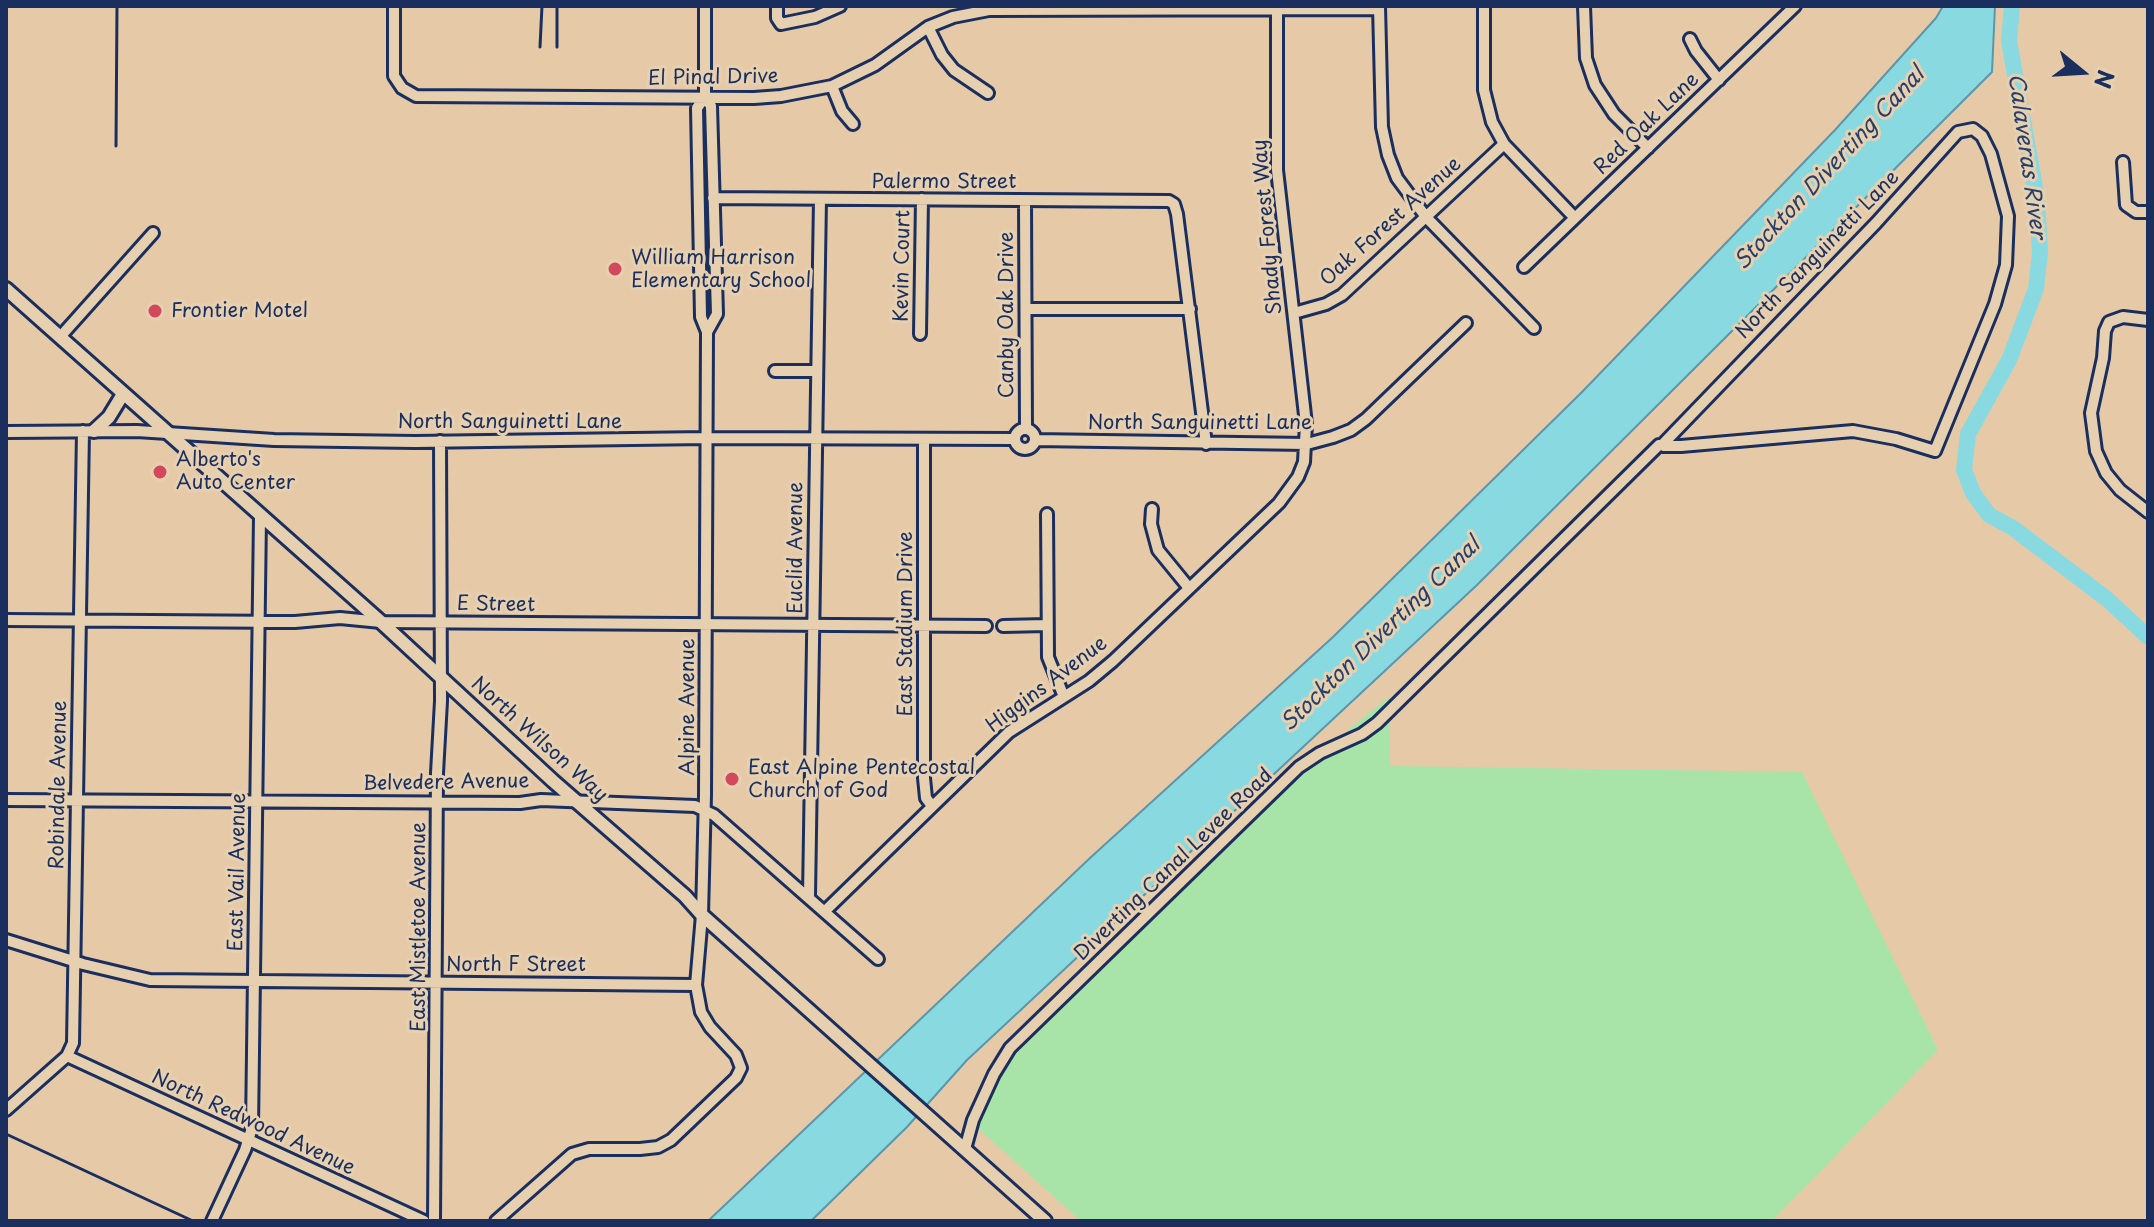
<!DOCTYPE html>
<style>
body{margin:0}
#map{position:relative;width:2154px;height:1227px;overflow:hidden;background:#e6caa8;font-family:"Playpen Sans",sans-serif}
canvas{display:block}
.frame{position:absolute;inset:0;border:8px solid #1b2f5e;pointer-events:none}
.north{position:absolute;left:2042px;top:32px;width:80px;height:80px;-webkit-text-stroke:6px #e7d0b0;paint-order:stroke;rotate:108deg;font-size:22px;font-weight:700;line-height:32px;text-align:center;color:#1b2f5e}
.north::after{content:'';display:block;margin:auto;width:28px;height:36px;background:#1b2f5e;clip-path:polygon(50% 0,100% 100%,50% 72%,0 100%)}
</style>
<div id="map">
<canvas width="2154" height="1227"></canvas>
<div class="frame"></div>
<div class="north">N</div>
</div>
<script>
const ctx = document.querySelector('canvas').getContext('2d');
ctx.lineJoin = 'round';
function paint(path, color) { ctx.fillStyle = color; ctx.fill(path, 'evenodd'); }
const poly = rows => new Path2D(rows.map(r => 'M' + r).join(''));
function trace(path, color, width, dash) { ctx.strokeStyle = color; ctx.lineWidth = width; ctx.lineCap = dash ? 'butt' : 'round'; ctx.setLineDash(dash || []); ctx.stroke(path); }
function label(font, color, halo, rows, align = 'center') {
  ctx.font = font + ' "Playpen Sans",sans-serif'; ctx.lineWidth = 6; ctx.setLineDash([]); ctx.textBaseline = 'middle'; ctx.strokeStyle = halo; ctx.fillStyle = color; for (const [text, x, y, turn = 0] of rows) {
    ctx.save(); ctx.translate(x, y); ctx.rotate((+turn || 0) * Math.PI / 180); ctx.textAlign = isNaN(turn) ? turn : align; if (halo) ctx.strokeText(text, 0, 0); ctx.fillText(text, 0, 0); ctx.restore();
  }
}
const green = poly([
 [1390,696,1390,766,1802,772,1938,1050,1772,1221,1081,1221,972,1123,1002,1051,1317,755]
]);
const water = poly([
 [1943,6,1995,6,1992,72,1477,585,967,1060,907,1127,811,1221,708,1221,1090,858,1333,637,1582,392,1835,130,1936,18,1943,6]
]);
const river = poly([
 [2012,6,2009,41,2037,199,2040,252,2036,289,2009,360,1968,434,1964,470,1973,493,1989,515,2013,528,2107,599,2148,637]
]);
const minor = poly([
 [394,6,394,76,402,88,416,96,754,98,781,96,832,86,875,65,928,27,953,17,989,10,1379,9],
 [777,6,777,18,781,24,815,17,840,6],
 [1379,6,1382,127,1388,155,1397,178,1426,217,1534,328],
 [1484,6,1484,90,1492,122,1504,144,1575,218],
 [1584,6,1586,58,1595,85,1614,114,1648,148],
 [928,27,942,55,954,70,988,93],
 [1690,39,1696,51,1719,80],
 [832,86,842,111,853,124],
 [705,97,711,106,717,314,707,332],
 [2123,162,2126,205,2136,212,2148,212],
 [713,198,1169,201,1174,204,1177,214,1206,444],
 [1025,201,1026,429],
 [1524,267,1795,6],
 [1026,309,1190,309],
 [1294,313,1326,304,1342,295,1504,144],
 [2148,320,2123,317,2109,322,2105,331,2103,358,2091,413,2096,451,2106,473,2120,490,2148,512],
 [920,334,922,199],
 [60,337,153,233],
 [775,371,815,371],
 '1015 439a10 10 0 1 1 20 0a10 10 0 1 1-20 0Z',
 [6,432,137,431,274,440,415,442,706,438,1015,439],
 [924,440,924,778,926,798,932,806],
 [1035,440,1307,444,1333,437,1351,430,1366,419,1466,323],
 [1152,509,1151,524,1158,550,1189,588],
 [1047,514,1048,657,1064,697],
 [6,620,295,622,340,618,381,622,986,626],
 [1003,626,1047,625],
 [6,800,520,803,541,800,695,806,714,815,878,959],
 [809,896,820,199],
 [825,911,1009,732,1089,681,1113,661,1279,503,1298,477,1304,462,1306,424,1277,170,1277,6],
 [6,940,83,964,150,980,696,985],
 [67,1056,424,1221],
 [6,1110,67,1056,73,1043,83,431],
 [965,1149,973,1120,994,1074,1010,1048,1299,767,1320,753,1362,734,1377,723,1659,445,1662,445,1664,446,1681,446,1853,431,1896,439,1935,451,1995,304,2006,265,2008,216,1991,154,1982,136,1973,129,1958,132,1876,223,1662,445],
 [212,1221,245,1150,252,1128,260,516],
 [434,1221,437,773,441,701,440,441],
 [496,1221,572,1154,589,1149,640,1149,658,1147,671,1140,736,1078,741,1068,736,1055,710,1027,701,1012,696,985,702,915,705,795,707,332,701,317,697,108,705,97,705,6]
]);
const major = poly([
 [6,289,381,622,553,781,685,896,702,915,1045,1221],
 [94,431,109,417,123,394]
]);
const rail = poly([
 [557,6,557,47],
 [540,47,542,6],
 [116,146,117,6],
 [6,1134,193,1221]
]);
const markers = [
 [615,269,8,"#d1495b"],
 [155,311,8,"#d1495b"],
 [160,472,8,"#d1495b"],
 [732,779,8,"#d1495b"]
];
const streetNames = [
 ["El Pinal Drive",713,78,-1],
 ["Red Oak Lane",1647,124,-44],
 ["Palermo Street",944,182],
 ["Oak Forest Avenue",1391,222,-42],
 ["Shady Forest Way",1268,227,-95],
 ["North Sanguinetti Lane",1818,255,-46],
 ["Kevin Court",903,266,-89],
 ["Canby Oak Drive",1007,315,-90],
 ["North Sanguinetti Lane",510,422],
 ["North Sanguinetti Lane",1200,423],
 ["Euclid Avenue",796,548,-90],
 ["E Street",496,605,1],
 ["East Stadium Drive",906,624,-90],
 ["Higgins Avenue",1047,685,-37],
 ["Alpine Avenue",688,707,-90],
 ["North Wilson Way",539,740,42],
 ["Belvedere Avenue",446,783,-1],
 ["Robindale Avenue",59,785,-89],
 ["Diverting Canal Levee Road",1174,865,-44],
 ["East Vail Avenue",238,872,-89],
 ["East Mistletoe Avenue",419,927,-90],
 ["North F Street",516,965],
 ["North Redwood Avenue",253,1123,25]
];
const poiNames = [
 ["William Harrison",631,258],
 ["Elementary School",631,281],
 ["Frontier Motel",171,311],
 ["Alberto's",176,460],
 ["Auto Center",176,483],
 ["East Alpine Pentecostal",748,768],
 ["Church of God",748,791]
];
const waterNames = [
 ["Calaveras River",2026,156,82],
 ["Stockton Diverting Canal",1830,169,-47],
 ["Stockton Diverting Canal",1381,635,-44]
];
paint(green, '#a8e3a8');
paint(water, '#88d9e0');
trace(water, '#5c95ac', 2);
trace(river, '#88d9e0', 16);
trace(minor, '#1b2f5e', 16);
trace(major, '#1b2f5e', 18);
trace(minor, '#e7d0b0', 10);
trace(major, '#e7d0b0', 12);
trace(rail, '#1b2f5e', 3);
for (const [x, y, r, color] of markers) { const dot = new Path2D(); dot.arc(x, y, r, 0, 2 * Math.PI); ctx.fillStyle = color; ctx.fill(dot); trace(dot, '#e7d0b0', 3); }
label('20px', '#1b2f5e', '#e7d0b0', streetNames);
label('20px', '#1b2f5e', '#e7d0b0', poiNames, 'left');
label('italic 22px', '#26406b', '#e7d0b0', waterNames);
</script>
